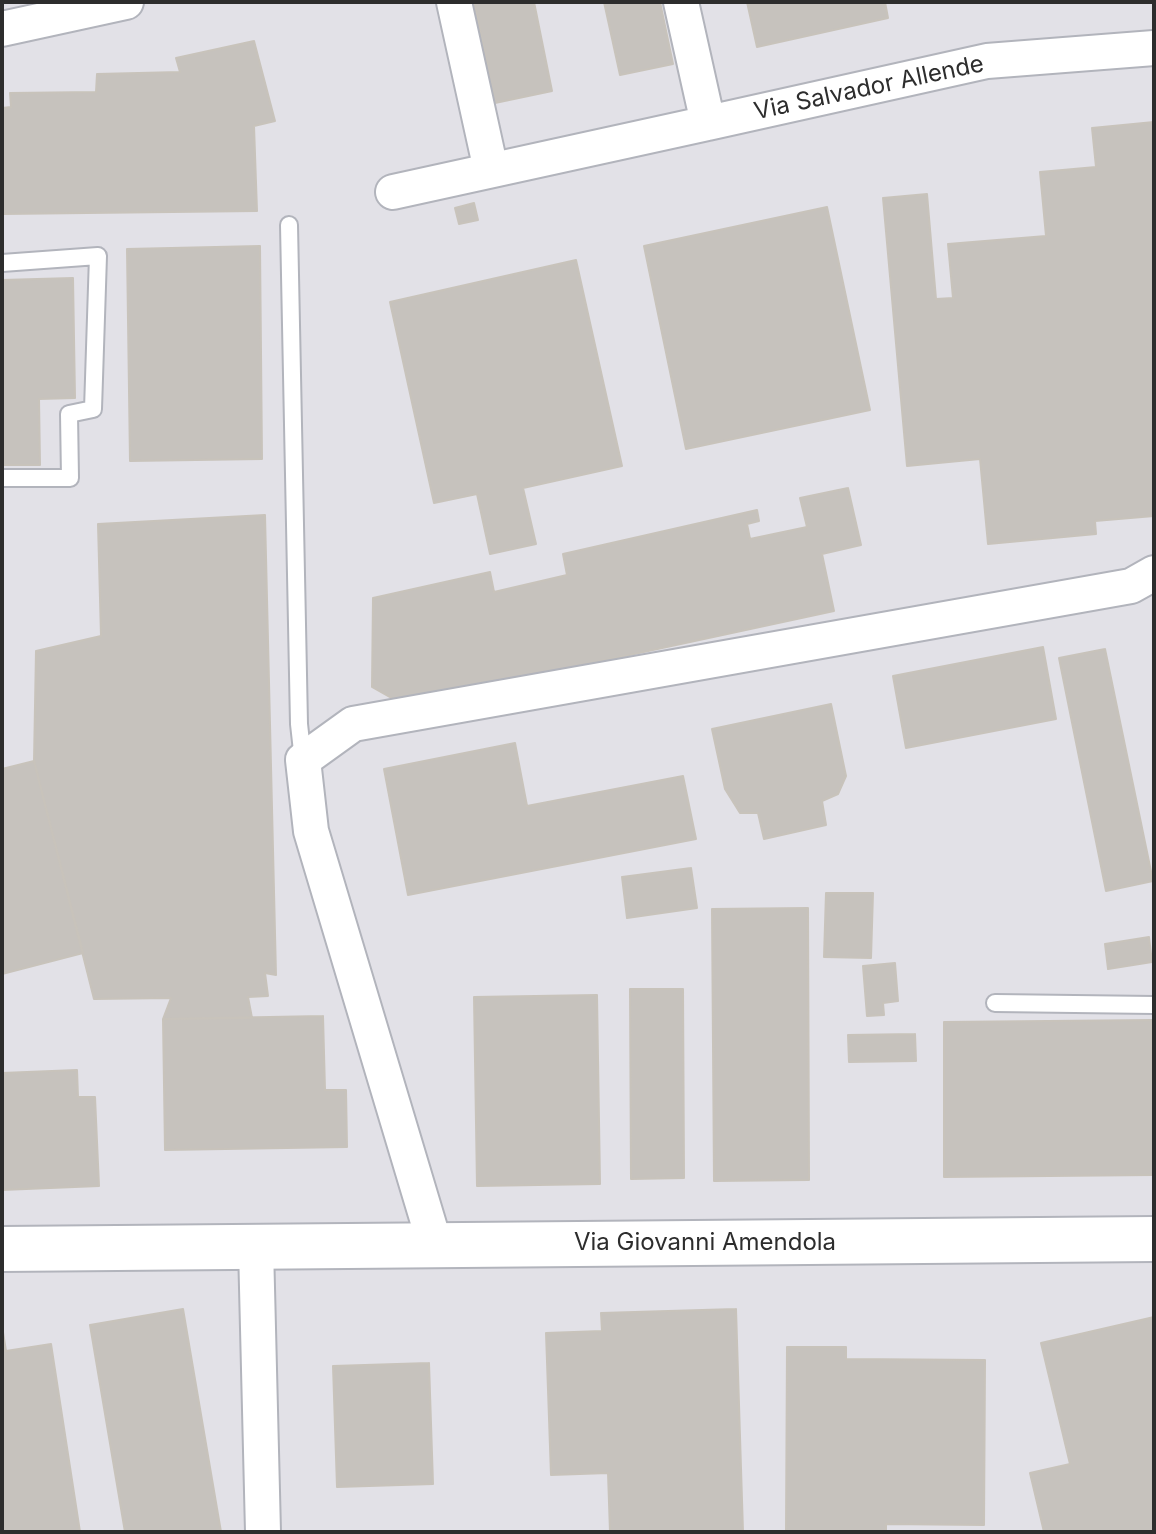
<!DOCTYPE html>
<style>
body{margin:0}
#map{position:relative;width:1156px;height:1534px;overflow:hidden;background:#ede8e2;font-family:Inter,sans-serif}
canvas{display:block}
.frame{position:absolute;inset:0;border:4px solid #2d2d2d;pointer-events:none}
</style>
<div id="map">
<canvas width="1156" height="1534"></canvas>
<div class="frame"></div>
</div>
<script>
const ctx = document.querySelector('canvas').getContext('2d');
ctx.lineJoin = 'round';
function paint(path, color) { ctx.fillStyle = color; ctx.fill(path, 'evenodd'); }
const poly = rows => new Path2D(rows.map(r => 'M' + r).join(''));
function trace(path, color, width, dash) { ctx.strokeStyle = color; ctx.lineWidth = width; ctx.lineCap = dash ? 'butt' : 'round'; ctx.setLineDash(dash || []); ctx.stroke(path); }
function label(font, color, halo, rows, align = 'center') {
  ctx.font = font + ' Inter,sans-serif'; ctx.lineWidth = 7; ctx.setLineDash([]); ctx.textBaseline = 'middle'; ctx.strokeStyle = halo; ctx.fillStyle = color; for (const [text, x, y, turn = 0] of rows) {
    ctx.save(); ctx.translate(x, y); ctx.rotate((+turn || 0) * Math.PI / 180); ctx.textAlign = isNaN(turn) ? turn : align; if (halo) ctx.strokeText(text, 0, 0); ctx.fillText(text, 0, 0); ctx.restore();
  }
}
const industrial = poly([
 [2,2,1154,2,1154,1532,2,1532]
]);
const building = poly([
 [474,2,534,2,552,91,495,103,474,2],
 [604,2,660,2,673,64,620,75,604,2],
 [747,2,885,2,888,18,757,47,747,2],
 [254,41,275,121,254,126,257,211,2,214,2,108,11,107,10,93,96,92,97,74,180,72,176,58,254,41],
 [1154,122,1154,516,1095,521,1096,534,988,544,980,459,907,466,883,198,927,194,936,299,953,298,948,244,1046,236,1040,172,1096,167,1092,128,1154,122],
 [474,203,478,220,459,224,455,208,474,203],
 [827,207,870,410,686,449,644,246,827,207],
 [260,246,262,459,130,461,127,249,260,246],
 [576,260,622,466,523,488,536,544,490,554,477,494,434,503,390,302,576,260],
 [73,278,75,398,39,399,40,465,2,465,2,280,73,278],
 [848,488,861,545,822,554,834,611,402,704,372,687,373,598,490,572,494,592,567,575,563,554,757,510,759,521,747,524,750,539,807,527,800,498,848,488],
 [265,515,276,975,265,973,268,996,248,997,252,1018,163,1019,171,998,94,999,34,761,36,651,101,636,98,524,265,515],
 [1043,647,1056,719,906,748,893,676,1043,647],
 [1105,649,1153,881,1106,891,1059,658,1105,649],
 [831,704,846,776,838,794,822,801,826,825,764,839,758,813,740,813,725,789,712,729,831,704],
 [515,743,527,806,683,776,696,839,408,895,384,769,515,743],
 [34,761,83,953,2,974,2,769,34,761],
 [691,868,697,908,627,918,622,877,691,868],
 [826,893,873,893,871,958,824,957,826,893],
 [808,908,809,1180,714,1181,712,909,808,908],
 [1149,937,1152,962,1108,969,1105,944,1149,937],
 [895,963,898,1001,883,1003,884,1015,867,1016,863,966,895,963],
 [630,989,683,989,684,1178,631,1179,630,989],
 [597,995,600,1184,477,1186,474,997,597,995],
 [323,1016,325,1090,346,1090,347,1147,165,1150,163,1019,323,1016],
 [1152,1020,1153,1175,944,1177,944,1022,1152,1020],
 [915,1034,916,1061,849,1062,848,1035,915,1034],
 [77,1070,78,1097,95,1097,99,1186,2,1190,2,1073,77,1070],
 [183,1309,221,1532,125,1532,90,1325,183,1309],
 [736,1309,743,1532,610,1532,608,1473,551,1475,546,1333,602,1331,601,1313,736,1309],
 [1154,1317,1154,1532,1044,1532,1030,1473,1070,1464,1041,1343,1154,1317],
 [2,1326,6,1351,51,1344,80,1532,2,1532,2,1326],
 [787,1347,846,1347,846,1359,985,1360,984,1525,886,1524,886,1532,786,1532,787,1347],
 [429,1363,433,1484,337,1487,333,1366,429,1363]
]);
const lane = poly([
 [289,225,299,724,303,760],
 [2,263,98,256,93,409,69,414,70,478,2,478],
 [995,1003,1154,1005]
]);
const street = poly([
 [454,2,491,170],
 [681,2,708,123,987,61,1154,48],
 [2,29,126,2],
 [393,192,708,123],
 [435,1245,311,831,303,760,353,724,1131,586,1154,573],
 [256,1247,263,1532]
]);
const secondary = poly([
 [2,1249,1154,1239]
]);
const streetNames = [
 ["Via Salvador Allende",869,88,-12],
 ["Via Giovanni Amendola",705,1243]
];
paint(industrial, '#e2e1e7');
paint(building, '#c6c2bd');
trace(building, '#c8c3bb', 2);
trace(lane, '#b2b4bc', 20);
trace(street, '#b2b4bc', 38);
trace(secondary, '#b2b4bc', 48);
trace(lane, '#fff', 16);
trace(street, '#fff', 34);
trace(secondary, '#fff', 44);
label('24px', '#2d2d2d', '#fff', streetNames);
</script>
